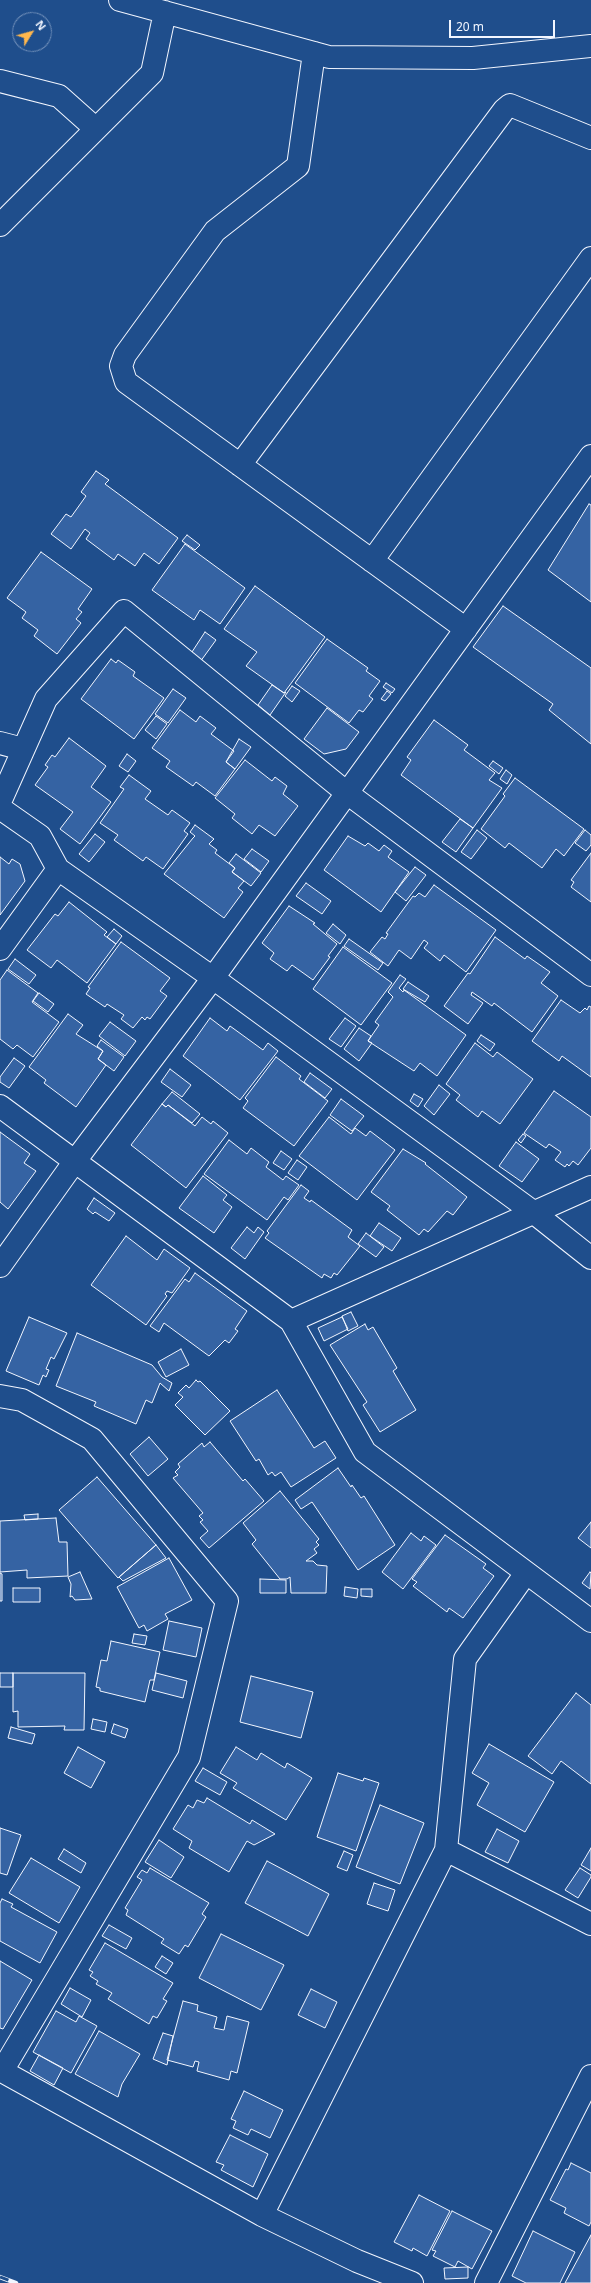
<!DOCTYPE html>
<style>
body{margin:0}
#map{position:relative;width:591px;height:2283px;overflow:hidden;background:#1f4e8c;font-family:"Noto Sans",sans-serif}
canvas{display:block}
.north{position:absolute;left:12px;top:12px;width:40px;height:40px;box-sizing:border-box;background:#1f4e8c;border:1px solid #7391ba;border-radius:50%;rotate:53deg;font-size:11px;font-weight:700;line-height:16px;text-align:center;color:#f2f6ff}
.north::after{content:'';display:block;margin:auto;width:14px;height:18px;background:#ffb74d;clip-path:polygon(50% 0,100% 100%,50% 72%,0 100%)}
.scale{position:absolute;left:449px;top:20px;width:106px;height:18px;box-sizing:border-box;border:2px solid #f2f6ff;border-top:0;padding-left:5px;font-size:12px;line-height:14px;white-space:nowrap;color:#f2f6ff;-webkit-text-stroke:3px #1f4e8c;paint-order:stroke}
</style>
<div id="map">
<canvas width="591" height="2283"></canvas>
<div class="north">N</div>
<div class="scale">20 m</div>
</div>
<script>
const ctx = document.querySelector('canvas').getContext('2d');
ctx.lineJoin = 'round';
function paint(path, color) { ctx.fillStyle = color; ctx.fill(path, 'evenodd'); }
const poly = rows => new Path2D(rows.map(r => 'M' + r).join(''));
function trace(path, color, width, dash) { ctx.strokeStyle = color; ctx.lineWidth = width; ctx.lineCap = dash ? 'butt' : 'round'; ctx.setLineDash(dash || []); ctx.stroke(path); }
const building = poly([
 [96,471,109,480,105,484,178,538,159,564,144,553,135,566,118,554,114,560,86,539,90,533,85,529,71,549,51,534,66,514,71,517,86,496,81,492,96,471],
 [589,504,591,505,591,602,548,570,589,504],
 [187,535,200,545,195,550,182,541,187,535],
 [185,544,245,588,220,624,200,610,194,620,152,590,185,544],
 [41,552,92,589,78,609,82,612,76,619,81,623,57,654,34,636,38,630,22,618,26,612,7,598,41,552],
 [255,586,325,637,284,693,246,666,257,652,224,629,255,586],
 [503,606,591,668,591,744,549,710,553,704,473,647,503,606],
 [205,632,216,640,200,662,190,655,205,632],
 [327,639,368,668,366,671,380,681,369,696,373,699,363,712,359,710,349,723,295,683,327,639],
 [111,659,116,663,118,660,135,672,133,676,164,698,134,739,81,699,111,659],
 [386,683,395,689,392,693,383,687,386,683],
 [272,685,284,693,286,692,270,715,258,705,272,685],
 [292,686,300,691,292,702,285,696,292,686],
 [173,689,186,698,168,723,155,714,173,689],
 [387,691,391,694,385,701,381,699,387,691],
 [327,708,359,732,346,749,324,754,304,739,327,708],
 [180,710,196,722,200,716,216,728,211,734,234,751,226,762,235,769,215,796,196,782,193,786,166,767,170,761,152,748,180,710],
 [156,716,167,724,156,739,145,730,156,716],
 [434,720,468,745,464,750,495,773,489,780,502,788,473,828,401,775,411,760,407,757,434,720],
 [69,738,106,766,91,787,111,802,80,844,60,829,73,812,35,785,48,767,45,765,52,755,55,757,69,738],
 [239,739,251,747,235,769,226,762,239,739],
 [127,754,136,761,128,772,119,766,127,754],
 [245,760,272,781,275,777,287,786,283,794,298,806,275,836,259,825,252,834,232,818,235,814,215,798,245,760],
 [493,761,503,768,499,774,489,766,493,761],
 [506,770,512,775,507,784,500,779,506,770],
 [129,775,151,791,145,799,168,815,172,810,190,823,184,831,188,834,163,869,146,857,143,861,114,840,118,835,100,823,124,789,120,787,129,775],
 [515,778,584,829,564,856,556,849,542,868,509,843,505,848,481,829,505,796,503,794,515,778],
 [460,819,473,828,456,852,442,842,460,819],
 [195,825,214,839,209,844,217,850,215,853,235,868,232,872,244,881,238,888,243,892,224,918,164,874,193,838,195,836,190,832,195,825],
 [477,830,487,838,471,859,461,852,477,830],
 [585,830,591,835,591,845,586,851,575,843,585,830],
 [95,834,105,842,89,862,79,854,95,834],
 [348,836,365,846,368,843,379,851,384,845,392,851,388,857,409,872,381,912,324,870,348,836],
 [252,849,269,861,261,872,244,859,252,849],
 [591,853,591,902,571,887,574,882,571,880,591,853],
 [236,854,261,873,251,886,232,872,235,868,229,863,236,854],
 [0,857,9,864,12,859,20,864,25,881,0,915,0,857],
 [415,867,426,875,406,901,395,892,415,867],
 [306,883,331,901,322,914,296,896,306,883],
 [434,885,496,930,466,972,444,955,440,961,424,948,428,943,424,940,411,959,399,950,388,966,370,952,382,937,385,939,388,934,386,933,413,896,415,897,419,893,425,897,434,885],
 [69,902,107,932,104,935,116,944,87,983,57,960,51,968,27,950,55,914,58,916,69,902],
 [289,906,315,923,313,924,337,944,328,956,330,957,313,980,292,965,287,971,270,959,274,953,262,943,289,906],
 [333,924,346,935,340,944,326,933,333,924],
 [114,929,122,936,116,944,107,937,114,929],
 [495,937,525,959,527,956,550,972,541,983,558,996,532,1032,494,1003,492,1006,472,992,471,995,483,1003,468,1024,444,1006,468,973,470,974,495,937],
 [349,939,383,963,378,970,344,946,349,939],
 [121,942,170,978,160,991,167,996,150,1019,147,1017,145,1020,142,1017,133,1028,121,1019,124,1015,107,1004,105,1007,86,994,90,988,88,987,121,942],
 [343,947,392,983,361,1025,313,989,343,947],
 [15,959,36,975,29,984,8,969,15,959],
 [7,970,38,993,32,1002,59,1022,33,1057,17,1045,13,1049,0,1039,0,980,7,970],
 [400,975,406,979,399,988,403,992,404,990,466,1035,437,1076,420,1063,414,1071,368,1041,379,1025,375,1022,393,997,388,992,400,975],
 [408,982,429,996,425,1002,403,989,408,982],
 [39,993,54,1004,48,1012,33,1001,39,993],
 [561,1000,580,1013,585,1008,587,1010,589,1006,591,1007,591,1077,562,1056,559,1061,532,1041,561,1000],
 [68,1014,83,1025,76,1034,103,1051,98,1059,106,1065,76,1107,44,1083,46,1080,29,1067,68,1014],
 [210,1018,227,1031,230,1026,263,1050,268,1043,278,1051,240,1100,183,1056,210,1018],
 [345,1018,356,1026,341,1047,329,1039,345,1018],
 [110,1022,136,1041,125,1056,99,1036,110,1022],
 [359,1028,371,1036,368,1041,372,1043,359,1061,344,1049,359,1028],
 [481,1035,495,1044,490,1051,477,1041,481,1035],
 [101,1040,124,1057,114,1071,98,1059,103,1051,97,1046,101,1040],
 [475,1043,493,1057,497,1052,533,1079,500,1124,482,1111,478,1117,456,1100,460,1095,446,1084,475,1043],
 [276,1057,301,1076,299,1079,328,1101,294,1146,243,1108,248,1101,245,1098,276,1057],
 [14,1058,25,1066,9,1088,0,1082,0,1077,14,1058],
 [170,1069,191,1085,182,1097,161,1082,170,1069],
 [310,1073,332,1089,325,1098,304,1082,310,1073],
 [439,1085,450,1094,434,1115,424,1106,439,1085],
 [554,1091,591,1117,591,1148,578,1165,573,1161,569,1166,567,1164,565,1167,555,1160,561,1152,549,1144,546,1148,524,1133,554,1091],
 [172,1092,200,1114,192,1123,168,1105,166,1107,162,1104,172,1092],
 [414,1094,423,1099,418,1107,410,1101,414,1094],
 [341,1099,364,1116,352,1131,330,1115,341,1099],
 [162,1104,166,1107,168,1105,195,1126,202,1117,211,1124,213,1121,228,1133,186,1188,131,1145,162,1104],
 [329,1117,351,1134,355,1128,366,1136,370,1131,395,1150,357,1200,299,1156,329,1117],
 [0,1132,30,1154,24,1163,36,1171,8,1209,0,1202,0,1132],
 [523,1134,526,1136,521,1143,518,1140,523,1134],
 [229,1140,247,1154,251,1148,269,1162,266,1167,283,1180,286,1176,299,1185,288,1200,284,1197,267,1220,204,1174,229,1140],
 [516,1142,539,1159,522,1182,499,1166,516,1142],
 [403,1149,426,1163,425,1164,467,1197,453,1215,447,1211,428,1232,424,1229,419,1235,387,1210,390,1206,371,1192,403,1149],
 [281,1151,292,1159,284,1170,273,1163,281,1151],
 [297,1160,307,1167,298,1180,288,1173,297,1160],
 [203,1176,227,1195,223,1200,232,1207,214,1233,179,1208,203,1176],
 [301,1185,309,1191,304,1198,310,1202,311,1200,352,1230,348,1237,360,1246,337,1275,334,1273,331,1278,324,1274,322,1278,265,1238,269,1233,267,1231,301,1185],
 [94,1198,115,1213,109,1221,95,1212,93,1214,87,1209,94,1198],
 [379,1223,401,1238,392,1251,370,1236,379,1223],
 [247,1227,254,1233,258,1227,264,1232,245,1259,231,1248,247,1227],
 [366,1233,384,1247,376,1257,358,1244,366,1233],
 [126,1236,157,1260,164,1249,190,1268,172,1293,167,1291,165,1294,167,1296,146,1325,91,1285,126,1236],
 [195,1273,247,1311,235,1329,238,1331,229,1343,225,1340,209,1356,164,1323,159,1332,150,1326,185,1279,189,1282,195,1273],
 [351,1312,358,1326,348,1331,342,1316,351,1312],
 [29,1317,67,1333,54,1359,51,1357,46,1369,49,1370,46,1377,43,1375,39,1385,6,1371,29,1317],
 [342,1317,348,1329,324,1341,318,1328,342,1317],
 [365,1324,368,1330,373,1327,397,1368,393,1371,416,1410,380,1432,363,1405,367,1402,330,1345,365,1324],
 [77,1333,152,1365,162,1377,172,1383,169,1391,160,1383,152,1403,146,1400,136,1424,94,1406,96,1402,56,1386,77,1333],
 [181,1349,189,1365,166,1377,158,1362,181,1349],
 [196,1380,198,1382,200,1381,230,1411,205,1435,175,1405,183,1397,178,1393,186,1385,189,1388,196,1380],
 [277,1390,314,1448,325,1441,336,1458,291,1487,281,1472,275,1476,272,1472,268,1475,259,1459,256,1461,230,1421,277,1390],
 [149,1437,168,1459,148,1476,130,1454,149,1437],
 [210,1442,243,1481,245,1479,264,1501,209,1548,200,1538,208,1531,200,1522,203,1520,199,1516,203,1513,173,1478,178,1475,175,1472,180,1467,178,1464,202,1443,204,1447,210,1442],
 [338,1468,351,1487,352,1485,361,1498,364,1496,395,1545,358,1570,312,1502,301,1509,295,1500,338,1468],
 [97,1477,156,1545,118,1578,59,1510,97,1477],
 [280,1491,319,1539,316,1542,319,1545,314,1549,317,1553,306,1561,313,1561,317,1565,327,1566,326,1593,291,1593,290,1577,287,1579,280,1579,252,1544,256,1540,243,1523,280,1491],
 [38,1514,38,1519,25,1520,24,1515,38,1514],
 [56,1518,59,1542,67,1542,68,1576,27,1578,27,1570,0,1572,0,1521,56,1518],
 [591,1522,591,1548,578,1538,591,1522],
 [411,1533,421,1541,424,1536,436,1545,403,1589,382,1572,411,1533],
 [445,1535,486,1564,483,1568,494,1576,463,1618,449,1608,447,1612,413,1586,417,1582,412,1579,445,1535],
 [156,1545,166,1558,123,1581,119,1577,156,1545],
 [169,1558,192,1600,165,1614,168,1619,147,1631,144,1625,139,1628,117,1587,169,1558],
 [80,1572,92,1599,75,1600,72,1596,70,1597,71,1584,68,1577,80,1572],
 [590,1572,591,1573,590,1589,582,1583,590,1572],
 [0,1573,2,1574,2,1601,0,1601,0,1573],
 [260,1579,286,1580,286,1593,260,1593,260,1579],
 [345,1587,358,1589,357,1598,344,1596,345,1587],
 [13,1588,40,1588,40,1602,13,1602,13,1588],
 [361,1589,372,1589,372,1597,361,1596,361,1589],
 [169,1621,202,1628,196,1657,163,1650,169,1621],
 [134,1634,147,1636,145,1645,132,1643,134,1634],
 [111,1641,160,1652,154,1680,150,1680,145,1702,100,1691,100,1688,96,1687,101,1660,107,1661,111,1641],
 [0,1673,13,1673,13,1687,0,1687,0,1673],
 [13,1673,85,1673,84,1730,64,1730,65,1726,18,1727,18,1711,13,1712,13,1673],
 [156,1673,187,1681,183,1698,152,1690,156,1673],
 [251,1676,313,1692,301,1738,240,1722,251,1676],
 [576,1693,591,1705,591,1784,561,1761,552,1774,528,1756,576,1693],
 [93,1719,107,1722,105,1732,91,1729,93,1719],
 [114,1724,128,1729,125,1738,111,1733,114,1724],
 [11,1727,35,1734,32,1744,8,1738,11,1727],
 [489,1744,554,1782,525,1832,477,1805,489,1783,472,1773,489,1744],
 [78,1747,105,1762,91,1788,64,1773,78,1747],
 [236,1747,257,1760,261,1753,285,1768,287,1763,312,1778,286,1820,233,1788,237,1783,220,1773,236,1747],
 [203,1768,227,1782,220,1795,195,1781,203,1768],
 [338,1773,363,1781,364,1778,379,1783,356,1851,317,1837,338,1773],
 [207,1798,250,1824,252,1820,275,1834,254,1845,247,1841,229,1872,189,1848,192,1841,173,1829,188,1805,193,1808,197,1800,204,1803,207,1798],
 [380,1805,424,1823,400,1884,356,1867,380,1805],
 [0,1828,21,1835,7,1875,0,1873,0,1828],
 [497,1829,519,1841,508,1863,485,1852,497,1829],
 [159,1840,184,1857,171,1878,145,1862,159,1840],
 [591,1848,591,1871,581,1865,591,1848],
 [64,1849,86,1863,81,1873,58,1859,64,1849],
 [344,1851,353,1855,347,1871,337,1867,344,1851],
 [31,1858,80,1887,59,1923,9,1893,31,1858],
 [267,1861,329,1894,308,1936,245,1903,267,1861],
 [150,1868,209,1903,202,1914,206,1917,188,1947,185,1945,179,1954,161,1943,164,1939,126,1915,128,1910,125,1908,142,1880,137,1877,142,1870,147,1873,150,1868],
 [580,1868,591,1875,591,1877,578,1898,565,1890,580,1868],
 [374,1883,395,1890,388,1911,367,1904,374,1883],
 [2,1899,13,1904,11,1907,57,1932,40,1963,0,1941,0,1903,2,1899],
 [109,1925,132,1938,126,1949,102,1936,109,1925],
 [221,1934,284,1965,261,2010,199,1978,221,1934],
 [105,1943,173,1983,163,1999,167,2001,157,2018,153,2016,149,2024,108,1999,112,1993,96,1984,98,1981,90,1976,93,1972,89,1970,105,1943],
 [162,1956,173,1963,166,1974,155,1967,162,1956],
 [0,1961,32,1980,3,2029,0,2028,0,1961],
 [70,1988,91,2000,82,2017,61,2004,70,1988],
 [311,1989,337,2002,325,2028,298,2015,311,1989],
 [183,2001,198,2005,197,2011,217,2017,214,2028,224,2030,227,2016,249,2022,237,2073,231,2071,229,2080,197,2071,199,2062,195,2061,193,2067,167,2060,183,2001],
 [56,2011,76,2022,79,2016,97,2026,71,2073,33,2052,56,2011],
 [99,2031,140,2054,122,2084,118,2097,75,2074,99,2031],
 [163,2033,173,2036,167,2065,153,2059,163,2033],
 [39,2055,63,2068,54,2085,30,2071,39,2055],
 [244,2091,283,2110,270,2138,251,2129,248,2135,233,2128,236,2121,231,2119,244,2091],
 [230,2135,268,2154,253,2187,221,2170,224,2165,216,2162,230,2135],
 [571,2163,591,2173,591,2222,589,2226,564,2213,566,2208,550,2200,566,2169,568,2170,571,2163],
 [419,2195,450,2211,427,2256,413,2248,412,2251,394,2242,419,2195],
 [452,2211,492,2231,472,2269,458,2261,455,2267,433,2256,436,2251,432,2250,452,2211],
 [533,2231,575,2252,560,2283,526,2283,512,2276,533,2231],
 [591,2235,591,2283,565,2283,591,2235],
 [468,2267,468,2278,445,2279,444,2268,468,2267]
]);
const minor = poly([
 [120,0,329,57,473,58,591,46],
 [314,53,298,166,215,231,125,355,121,366,126,382,466,629],
 [0,81,59,96,96,129],
 [0,225,152,73,165,12],
 [240,465,504,110,510,105,591,138],
 [372,561,591,258],
 [0,743,23,749],
 [0,802,46,699,124,611,347,793,591,975],
 [0,808,40,836,58,869,213,978,533,1212,591,1258],
 [0,949,58,869],
 [0,1106,291,1321,365,1452,591,1621],
 [0,1266,75,1161,213,978,591,456],
 [291,1321,591,1187],
 [0,1396,22,1400,92,1439,227,1601,189,1757,2,2071],
 [446,1850,591,1924],
 [0,2070,262,2215,357,2261,412,2283],
 [262,2215,446,1850,465,1659,526,1573],
 [486,2283,591,2076]
]);
const rail = poly([
 [0,2277,16,2283]
]);
paint(building, '#3563a3');
trace(building, '#f2f6ff', 1);
trace(minor, '#f2f6ff', 24);
trace(minor, '#1f4e8c', 22);
trace(rail, '#f2f6ff', 4.5);
trace(rail, '#1f4e8c', 3, [9]);
</script>
